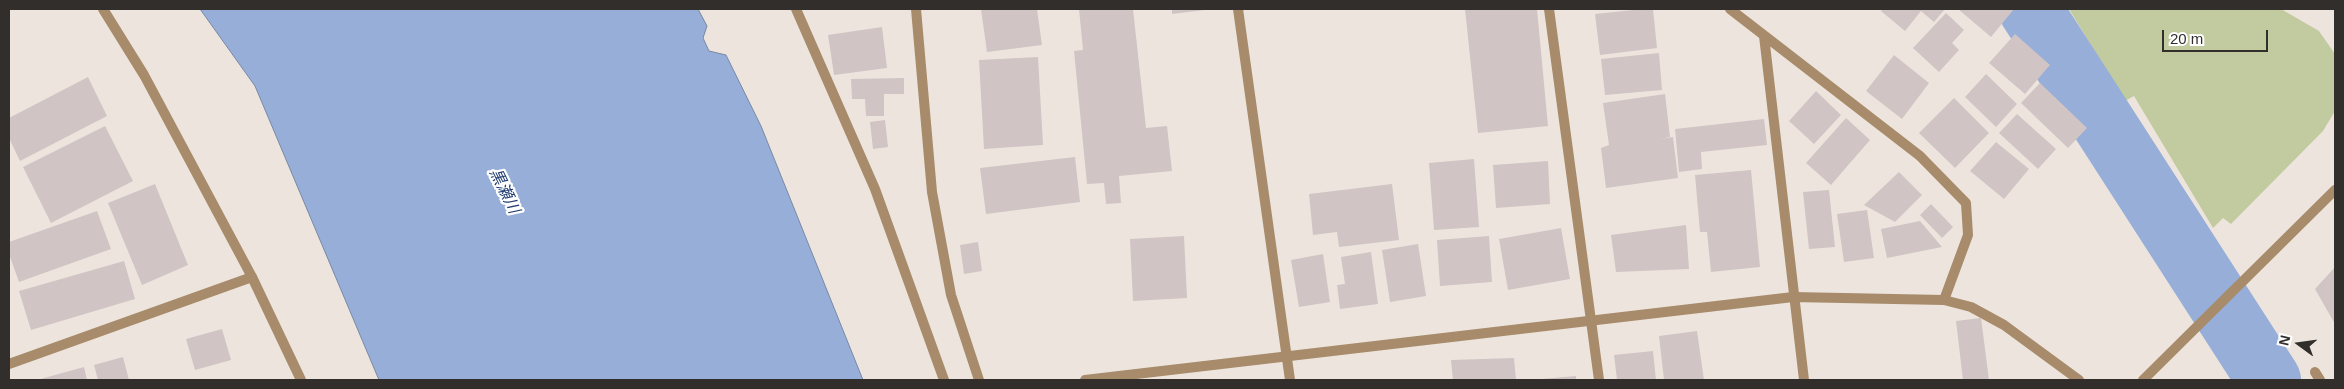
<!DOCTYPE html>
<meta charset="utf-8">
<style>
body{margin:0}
#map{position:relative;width:2344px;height:389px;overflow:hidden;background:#ede5dd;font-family:Helvetica,sans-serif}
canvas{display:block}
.frame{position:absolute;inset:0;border:10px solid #312e2b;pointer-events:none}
.north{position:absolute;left:2274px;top:319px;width:50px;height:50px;-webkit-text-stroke:4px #fff;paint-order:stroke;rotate:284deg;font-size:14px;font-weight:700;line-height:20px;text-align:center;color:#312e2b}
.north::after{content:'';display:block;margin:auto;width:18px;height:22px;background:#312e2b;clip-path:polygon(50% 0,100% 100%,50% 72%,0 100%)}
.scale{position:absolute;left:2162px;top:30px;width:106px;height:22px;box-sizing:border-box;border:2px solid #312e2b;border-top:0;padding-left:6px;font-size:15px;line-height:18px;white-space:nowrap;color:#312e2b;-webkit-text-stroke:4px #fff;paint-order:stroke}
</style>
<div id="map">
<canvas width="2344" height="389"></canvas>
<div class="frame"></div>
<div class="north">N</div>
<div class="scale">20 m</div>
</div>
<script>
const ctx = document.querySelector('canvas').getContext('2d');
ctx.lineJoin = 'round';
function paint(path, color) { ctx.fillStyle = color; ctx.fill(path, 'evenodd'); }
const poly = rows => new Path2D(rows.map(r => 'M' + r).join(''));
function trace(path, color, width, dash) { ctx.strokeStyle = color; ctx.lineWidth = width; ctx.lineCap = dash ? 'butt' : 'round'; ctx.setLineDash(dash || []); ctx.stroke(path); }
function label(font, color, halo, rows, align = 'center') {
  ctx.font = font + ' Helvetica,"Noto Sans JP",sans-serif'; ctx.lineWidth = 4.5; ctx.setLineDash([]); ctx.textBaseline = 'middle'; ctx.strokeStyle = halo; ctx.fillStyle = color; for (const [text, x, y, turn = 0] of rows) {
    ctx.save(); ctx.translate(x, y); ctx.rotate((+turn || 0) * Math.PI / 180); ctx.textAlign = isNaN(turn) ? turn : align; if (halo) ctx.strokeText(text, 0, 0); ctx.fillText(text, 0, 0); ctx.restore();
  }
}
const green = poly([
 [2069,9,2281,9,2319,31,2335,54,2335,111,2323,131,2231,224,2223,218,2213,228,2134,96,2125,101]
]);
const water = poly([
 [200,9,698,9,707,26,703,38,709,51,726,55,761,126,863,380,379,380,255,86,200,9]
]);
const river = poly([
 [2030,9,2269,380]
]);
const building = poly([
 [981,9,1037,9,1042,45,987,52],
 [1079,9,1133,9,1146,128,1167,126,1172,171,1119,176,1121,203,1106,204,1104,183,1087,184,1074,51,1083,50],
 [1172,9,1204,9,1205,10,1172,14],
 [1465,9,1537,9,1548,126,1478,133],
 [1643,9,1653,9,1657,48,1600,55,1595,14],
 [1883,9,1945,9,1934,22,1921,11,1905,31,1881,11],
 [1958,9,2014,9,1991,37],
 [1946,13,1964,30,1952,43,1959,50,1939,72,1913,48],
 [882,27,887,68,834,75,828,35],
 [2015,34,2050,65,2025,94,1989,63],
 [1659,53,1662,90,1605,95,1601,59],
 [1894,55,1929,83,1902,119,1866,91],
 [1038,57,1043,145,984,149,979,60],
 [1986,74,2017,104,1996,127,1965,97],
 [88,77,107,116,20,161,9,138,9,118],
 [904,78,904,94,884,94,884,116,866,116,865,99,852,99,851,79],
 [2040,83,2087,128,2068,148,2021,103],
 [1816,91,1841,115,1814,144,1789,121],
 [1665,94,1670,137,1659,139,1673,137,1678,178,1606,188,1601,148,1609,145,1603,103],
 [1954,98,1989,133,1955,168,1919,133],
 [2017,114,2056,149,2038,169,1999,133],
 [1846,118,1870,140,1831,185,1806,163],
 [1764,119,1767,145,1701,152,1702,169,1679,172,1675,129],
 [885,120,888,147,873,149,870,122],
 [105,126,133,181,51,223,23,167],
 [1996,142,2029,169,2004,199,1970,171],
 [1075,157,1080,202,986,214,980,168],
 [1474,159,1479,227,1434,230,1429,163],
 [1548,161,1550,204,1496,208,1493,165],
 [1751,170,1760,267,1711,272,1707,232,1700,232,1695,175],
 [1899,172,1922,195,1895,222,1864,205],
 [155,184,188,265,142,285,108,203],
 [1392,184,1399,240,1339,247,1337,232,1313,235,1309,194],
 [1829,190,1835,247,1809,249,1803,192],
 [1931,204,1953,227,1942,238,1920,215],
 [1867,210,1874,258,1844,262,1837,214],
 [97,211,111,249,19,282,9,254,9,242],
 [1920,221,1942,247,1887,258,1881,229],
 [1686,225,1689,269,1616,272,1611,235],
 [1561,228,1570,279,1508,290,1499,239],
 [1184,236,1187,298,1133,301,1130,239],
 [1489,236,1492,282,1440,286,1437,240],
 [978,242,982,271,964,274,960,245],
 [1418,244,1426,296,1390,302,1382,250],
 [1371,252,1378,304,1340,309,1337,285,1345,284,1341,257],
 [1323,254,1330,302,1299,307,1291,260],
 [124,261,135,299,31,330,19,291],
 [2335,267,2335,324,2315,289],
 [1981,318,1989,380,1963,380,1956,321],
 [222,329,231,360,195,370,186,339],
 [1697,331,1704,380,1664,380,1659,336],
 [1653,351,1656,380,1617,380,1614,355],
 [123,357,129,380,98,380,94,365],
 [1514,358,1516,380,1453,380,1451,360],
 [84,367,87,380,37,380],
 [1576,376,1576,380,1541,380,1541,379]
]);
const service = poly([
 [2315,372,2320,380]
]);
const minor = poly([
 [796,9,875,189,944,380],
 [916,9,932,192,951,295,979,380],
 [1238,9,1290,380],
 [1549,9,1599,380],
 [1730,9,1920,156,1966,203,1968,235,1944,300],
 [1764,36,1804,380],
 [9,364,252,277]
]);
const tertiary = poly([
 [103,9,144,75,252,277,301,380],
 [1085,380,1793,297,1944,300,1971,307,2004,325,2079,380],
 [2143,380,2335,190]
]);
const waterNames = [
 ["黒瀬川",504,191,64]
];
paint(green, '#c1cb9f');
paint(water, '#96aed8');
trace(water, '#7888a4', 1);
trace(river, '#96aed8', 64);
paint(building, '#d1c4c4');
trace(service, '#a78b6b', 10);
trace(minor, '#a78b6b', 10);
trace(tertiary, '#a78b6b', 10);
label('italic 16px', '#1f3d71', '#fff', waterNames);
</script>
